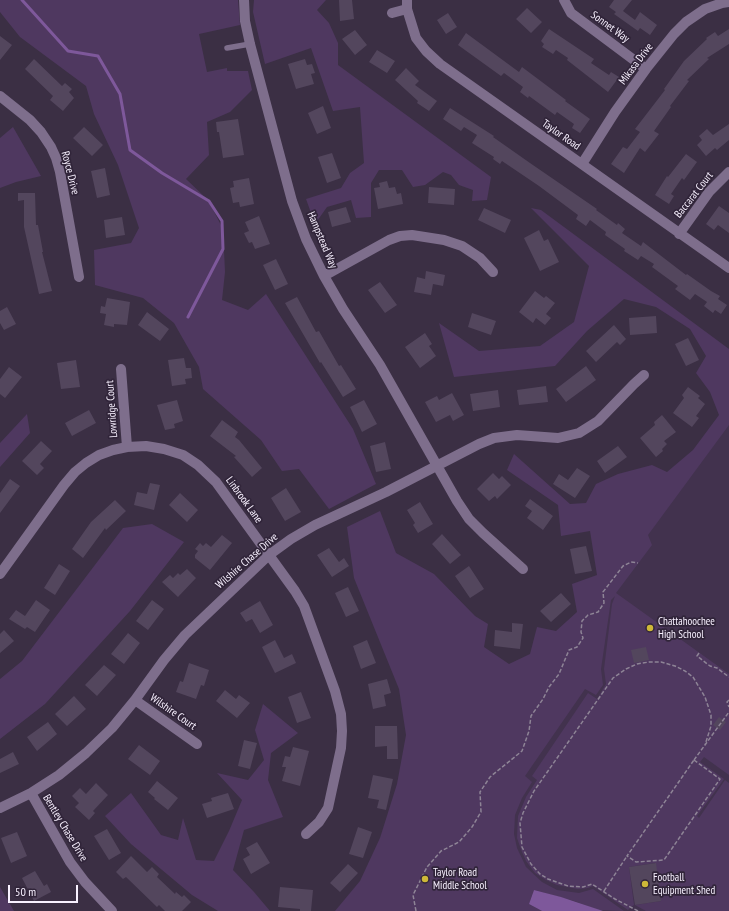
<!DOCTYPE html>
<style>
body{margin:0}
#map{position:relative;width:729px;height:911px;overflow:hidden;background:#3b2f44;font-family:"PT Sans Narrow",sans-serif}
canvas{display:block}
.scale{position:absolute;left:8px;top:885px;width:70px;height:18px;box-sizing:border-box;border:2px solid #f8f1ff;border-top:0;padding-left:5px;font-size:12px;line-height:14px;white-space:nowrap;color:#f8f1ff;-webkit-text-stroke:3px #31253a;paint-order:stroke}
</style>
<div id="map">
<canvas width="729" height="911"></canvas>
<div class="scale">50 m</div>
</div>
<script>
const ctx = document.querySelector('canvas').getContext('2d');
ctx.lineJoin = 'round';
function paint(path, color) { ctx.fillStyle = color; ctx.fill(path, 'evenodd'); }
const poly = rows => new Path2D(rows.map(r => 'M' + r).join(''));
function trace(path, color, width, dash) { ctx.strokeStyle = color; ctx.lineWidth = width; ctx.lineCap = dash ? 'butt' : 'round'; ctx.setLineDash(dash || []); ctx.stroke(path); }
function label(font, color, halo, rows, align = 'center') {
  ctx.font = font + ' "PT Sans Narrow",sans-serif'; ctx.lineWidth = 3.5; ctx.setLineDash([]); ctx.textBaseline = 'middle'; ctx.strokeStyle = halo; ctx.fillStyle = color; for (const [text, x, y, turn = 0] of rows) {
    ctx.save(); ctx.translate(x, y); ctx.rotate((+turn || 0) * Math.PI / 180); ctx.textAlign = isNaN(turn) ? turn : align; if (halo) ctx.strokeText(text, 0, 0); ctx.fillText(text, 0, 0); ctx.restore();
  }
}
const built = poly([
 [729,410,729,911,370,911]
]);
const green = poly([
 [0,0,238,0,240,25,199,34,207,72,227,68,227,71,248,71,252,90,230,112,207,122,209,155,186,179,208,200,223,229,225,272,222,300,248,310,266,294,353,429,376,484,329,509,299,469,282,471,261,440,203,389,199,367,174,323,143,298,95,285,94,250,131,243,139,228,118,165,94,114,86,86,20,37,0,12],
 [254,0,326,0,317,10,329,23,338,43,338,65,491,177,487,200,472,201,473,190,459,185,451,175,443,172,425,185,413,187,402,170,379,170,371,183,371,217,356,218,351,200,327,207,315,224,306,199,341,188,350,173,364,163,360,107,333,111,311,48,265,64,253,12],
 [13,127,41,176,16,182,0,188,0,138],
 [531,208,541,210,729,349,729,425,648,535,652,545,616,593,729,674,729,775,704,757,700,762,724,779,697,816,699,818,725,780,729,783,729,911,646,911,635,905,661,901,655,863,629,867,634,905,631,907,628,910,593,886,588,888,578,889,557,885,546,880,535,873,526,861,522,852,517,838,518,816,526,797,537,780,532,776,588,693,597,699,606,684,604,669,612,604,615,596,611,600,601,669,603,685,596,695,585,689,525,776,532,782,522,798,515,815,514,834,517,848,526,867,542,882,557,890,579,893,593,889,624,911,598,910,574,901,534,890,529,904,542,911,335,911,360,881,380,838,397,784,406,735,399,689,354,578,347,527,380,511,396,553,434,574,475,616,488,624,484,647,509,664,530,654,537,627,556,631,577,612,572,584,597,575,590,531,561,536,558,505,507,470,514,454,570,504,586,503,596,484,618,474,652,465,667,472,693,450,719,415,710,392,696,373,706,356,690,329,656,307,624,299,587,331,555,366,454,377,439,323,479,351,540,346,574,322,589,266],
 [27,414,30,433,0,467,0,443],
 [152,524,184,542,130,611,45,704,0,739,0,679,22,661,123,528],
 [263,704,298,733,271,753,268,780,283,817,244,830,233,870,254,892,270,911,218,911,192,895,131,844,105,816,131,793,161,835,178,840,183,818,196,860,214,861,229,831,242,800,217,773,248,780,264,760,255,730],
 [0,887,14,911,0,911]
]);
const water = poly([
 [534,890,561,897,603,911,542,911,529,904]
]);
const stream = poly([
 [22,0,68,51,98,56,120,94,130,150,162,173,209,201,222,221,223,249,188,317]
]);
const building = poly([
 [339,0,352,0,354,19,340,21],
 [614,0,632,0,623,11,635,20,640,12,657,25,650,35,640,28,638,31,614,14,616,12,609,7],
 [527,8,542,22,531,33,516,19],
 [448,13,457,27,446,34,437,20],
 [549,29,594,59,591,63,609,75,611,72,619,77,608,92,567,60,568,58,556,50,553,54,542,47,544,44,541,41],
 [729,29,729,44,707,58,709,59,687,80,689,81,670,106,671,107,654,131,659,134,645,152,640,148,624,173,611,164,623,147,627,149,640,132,635,129,665,90,664,89,684,61,707,39,706,38,715,32,718,36],
 [355,30,367,45,355,55,342,39],
 [466,33,519,72,522,67,566,100,565,101,590,119,580,133,572,128,574,124,557,112,555,115,529,96,528,98,520,92,523,87,504,73,501,76,458,45],
 [0,36,12,45,0,60],
 [377,50,395,61,387,73,369,62],
 [34,59,62,86,65,83,72,89,69,92,74,98,63,111,50,100,53,96,25,69],
 [305,59,307,65,312,64,315,73,311,74,314,84,296,89,288,64],
 [406,68,419,81,415,85,437,101,429,111,417,103,418,101,395,80],
 [323,106,331,128,317,134,308,113],
 [450,108,494,136,493,137,530,163,597,209,596,210,617,225,618,223,625,229,622,233,641,246,643,242,686,275,687,274,711,291,720,296,718,299,727,305,721,314,715,310,713,313,704,306,707,302,695,294,690,300,675,289,678,286,652,267,654,264,641,256,638,260,624,251,625,249,605,235,606,232,590,220,586,226,576,219,578,215,539,186,502,161,500,164,493,159,494,157,472,143,477,135,464,127,461,131,443,119],
 [238,119,244,155,223,158,219,132,217,132,216,122],
 [729,124,729,140,717,150,715,148,706,156,697,145,702,140,699,136,707,129,713,135],
 [84,127,103,145,92,156,73,138],
 [332,153,341,178,327,183,318,157],
 [686,154,697,162,684,180,682,178,671,194,674,196,669,204,655,195,667,176,668,177],
 [105,168,110,195,97,198,91,171],
 [249,178,254,204,240,207,239,202,233,203,230,188,234,187,233,181],
 [387,181,389,188,395,187,397,194,401,193,403,204,378,209,374,188,380,187,379,183],
 [429,187,455,189,454,205,428,203],
 [18,193,35,193,36,225,38,225,43,252,42,252,52,291,39,294,24,227,24,200,18,201],
 [719,206,729,213,729,233,718,225,714,230,706,224],
 [346,207,351,222,332,227,328,212],
 [484,208,511,220,505,233,478,220],
 [259,216,270,244,255,249,252,242,249,243,244,233,249,231,245,222],
 [122,217,125,235,106,238,104,220],
 [539,230,544,241,548,239,559,262,540,271,524,238],
 [276,259,288,284,275,290,263,265],
 [426,271,445,275,443,286,433,284,431,295,414,292,417,277,425,279],
 [380,282,397,305,385,313,368,290],
 [535,291,544,298,546,296,555,303,546,314,551,318,545,325,536,318,533,323,519,312],
 [297,297,316,332,319,331,339,366,341,365,356,389,343,397,321,362,320,363,285,303],
 [107,298,130,302,127,325,114,324,114,327,104,325,106,314,100,313,101,306,105,307],
 [7,307,16,324,4,330,0,323,0,311],
 [147,312,169,329,160,341,138,325],
 [472,313,496,321,491,335,468,327],
 [656,316,657,333,630,335,629,318],
 [614,325,626,339,620,345,617,342,596,362,586,351],
 [425,333,432,344,429,346,436,356,420,368,405,347],
 [688,338,699,360,686,366,675,344],
 [184,358,186,368,191,368,192,378,185,379,186,384,172,386,168,360],
 [76,360,80,387,61,389,57,363],
 [586,366,596,380,566,402,556,389],
 [9,367,22,377,5,398,0,394,0,379],
 [546,386,548,402,519,405,517,390],
 [688,387,700,396,698,398,705,404,696,416,699,418,692,427,673,413,684,398,682,395],
 [498,390,500,407,473,411,470,394],
 [452,393,464,415,453,421,450,415,436,422,425,402,437,396,439,400],
 [177,400,183,421,174,424,175,428,165,430,157,405],
 [364,400,377,424,362,432,350,407],
 [89,410,96,423,72,436,65,423],
 [662,415,676,432,664,441,667,444,662,449,663,451,656,457,640,438,655,425,654,422],
 [222,420,238,432,235,437,239,440,262,468,252,477,234,457,236,456,210,436],
 [41,441,52,451,40,464,44,468,37,475,22,461],
 [385,442,391,469,376,472,370,446],
 [618,446,627,457,605,473,597,461],
 [577,468,590,476,575,498,553,484,559,474,568,480],
 [493,473,499,479,502,476,511,485,497,499,495,496,489,501,477,489],
 [10,479,20,486,0,513,0,493],
 [150,483,160,485,154,510,134,505,137,492,147,494],
 [286,488,301,512,285,521,271,498],
 [180,493,198,510,187,522,169,505],
 [530,499,553,516,543,530,527,518,532,511,525,506],
 [115,500,126,511,106,530,105,528,83,558,72,549,91,522],
 [420,502,433,524,418,533,413,525,415,523,407,510],
 [442,534,461,555,450,564,432,544],
 [222,535,232,543,210,570,195,558,195,555,198,551,195,549,200,543,203,546,206,543,211,547],
 [586,546,592,571,575,574,570,549],
 [329,548,339,562,344,558,349,566,332,577,317,555],
 [59,564,70,571,55,595,44,588],
 [469,566,484,589,470,598,455,576],
 [187,569,196,578,178,597,162,582,170,575,173,578,178,573,180,575],
 [348,587,359,611,346,617,335,593],
 [561,593,571,604,551,622,540,611],
 [36,600,50,610,35,632,27,627,25,629,9,619,16,610,25,616],
 [152,600,164,609,148,630,136,621],
 [260,601,273,625,260,633,252,619,246,622,240,613],
 [512,623,523,624,520,649,494,646,495,630,512,632],
 [4,630,14,641,0,653,0,634],
 [128,633,140,643,124,664,111,654],
 [275,640,284,658,292,654,296,663,275,673,262,647],
 [367,640,376,663,361,669,353,646],
 [646,647,649,660,634,663,631,650],
 [189,663,209,670,204,686,201,685,196,699,176,692,180,681,183,682],
 [104,665,116,675,97,696,85,685],
 [387,679,391,693,384,695,386,706,373,709,368,684],
 [225,690,236,699,239,695,250,703,237,718,216,701],
 [301,692,311,718,297,723,288,697],
 [74,696,86,709,67,726,55,714],
 [719,717,726,722,720,730,713,725],
 [48,722,57,734,37,751,27,737],
 [375,726,397,726,398,759,387,759,387,746,375,747],
 [244,740,257,743,250,769,238,766],
 [139,745,160,761,150,775,128,759],
 [293,747,309,751,300,786,282,781,286,767,282,767,285,756,290,757],
 [13,752,19,764,0,773,0,759],
 [373,775,393,779,386,810,377,808,379,800,368,798],
 [157,781,178,798,168,810,154,799,155,798,148,792],
 [96,783,108,795,93,811,95,813,89,820,75,807,79,803,72,796,80,788,86,794],
 [228,793,234,809,207,818,202,804,212,801,211,798],
 [358,827,372,832,363,858,349,854],
 [107,829,121,853,109,860,94,836],
 [17,832,27,856,11,863,1,838],
 [257,842,270,863,251,874,243,859,250,855,246,848],
 [131,856,147,872,152,867,159,874,157,877,175,894,176,892,182,897,184,895,191,902,182,911,165,911,159,905,157,907,126,877,123,879,116,872],
 [656,863,661,901,635,905,629,867],
 [348,864,358,873,340,892,330,883],
 [35,871,44,886,47,884,51,892,34,901,22,878],
 [280,887,313,890,311,911,300,911,300,909,278,907]
]);
const path = poly([
 [699,653,697,656,710,666,717,668,729,677],
 [729,700,727,702,729,707],
 [694,760,720,779,664,860,636,862,627,856,694,760],
 [694,760,729,712],
 [604,891,627,856],
 [416,911,413,895,427,867,441,851,459,842,472,827,481,812,480,792,490,777,522,751,529,731,531,716,543,699,549,687,559,674,569,650,577,647,583,638,581,632,582,621,588,615,598,612,604,603,603,592,623,566,631,562,638,563],
 [638,911,615,899,592,884,583,887,568,886,548,879,540,874,531,864,522,847,520,823,523,813,534,791,613,678,626,669,637,664,649,662,661,662,675,666,685,671,693,677,705,697,711,715,711,726,705,745]
]);
const lane = poly([
 [227,48,250,44]
]);
const street = poly([
 [244,0,245,21,250,44,292,201,306,239,324,276,343,309,380,365,457,501,469,519,483,533,523,569],
 [407,0,407,9,416,38,426,51,440,64,729,268],
 [564,0,571,13,646,69],
 [392,13,407,9],
 [0,96,30,120,41,132,51,147,56,158,60,172,79,277],
 [582,164,615,112,646,69,674,34,686,22,705,9,722,3,729,2],
 [679,234,709,192,729,172],
 [324,276,389,240,400,236,412,235,444,240,462,246,480,258,493,272],
 [121,369,127,447],
 [0,574,64,485,75,472,86,463,99,455,113,450,127,447,146,446,164,449,183,455,198,465,216,482,295,591,304,606,335,691,341,714,342,731,341,748,328,808,319,822,306,834],
 [135,700,197,744],
 [31,793,70,862,85,882,112,911],
 [0,808,31,793,59,775,86,753,112,728,135,700,164,660,185,635,269,555,291,539,315,525,386,492,479,444,494,438,517,435,558,438,579,433,598,421,634,384,644,375]
]);
const markers = [
 [650,628,4,"#ceb838"],
 [425,879,4,"#ceb838"],
 [645,884,4,"#ceb838"]
];
const streetNames = [
 ["Sonnet Way",610,27,36],
 ["Mikasa Drive",636,64,-53],
 ["Taylor Road",561,135,35],
 ["Royce Drive",70,173,76],
 ["Baccarat Court",694,195,-52],
 ["Hampstead Way",322,240,67],
 ["Lowridge Court",112,409,-94],
 ["Linbrook Lane",244,500,54],
 ["Wilshire Chase Drive",247,561,-41],
 ["Wilshire Court",173,712,35],
 ["Bentley Chase Drive",65,828,59]
];
const poiNames = [
 ["Chattahoochee",658,622],
 ["High School",658,635],
 ["Taylor Road",433,873],
 ["Middle School",433,886],
 ["Football",653,878],
 ["Equipment Shed",653,891]
];
paint(built, '#42324e');
paint(green, '#4f3860');
paint(water, '#7e589b');
trace(stream, '#7e589b', 3);
paint(building, '#53465d');
trace(path, '#8e8496', 1.5, [4, 2]);
trace(lane, '#7e6e8c', 5.5);
trace(street, '#7e6e8c', 10);
for (const [x, y, r, color] of markers) { const dot = new Path2D(); dot.arc(x, y, r, 0, 2 * Math.PI); ctx.fillStyle = color; ctx.fill(dot); trace(dot, '#31253a', 1.5); }
label('11px', '#f8f1ff', '#31253a', streetNames);
label('11px', '#f8f1ff', '#31253a', poiNames, 'left');
</script>
